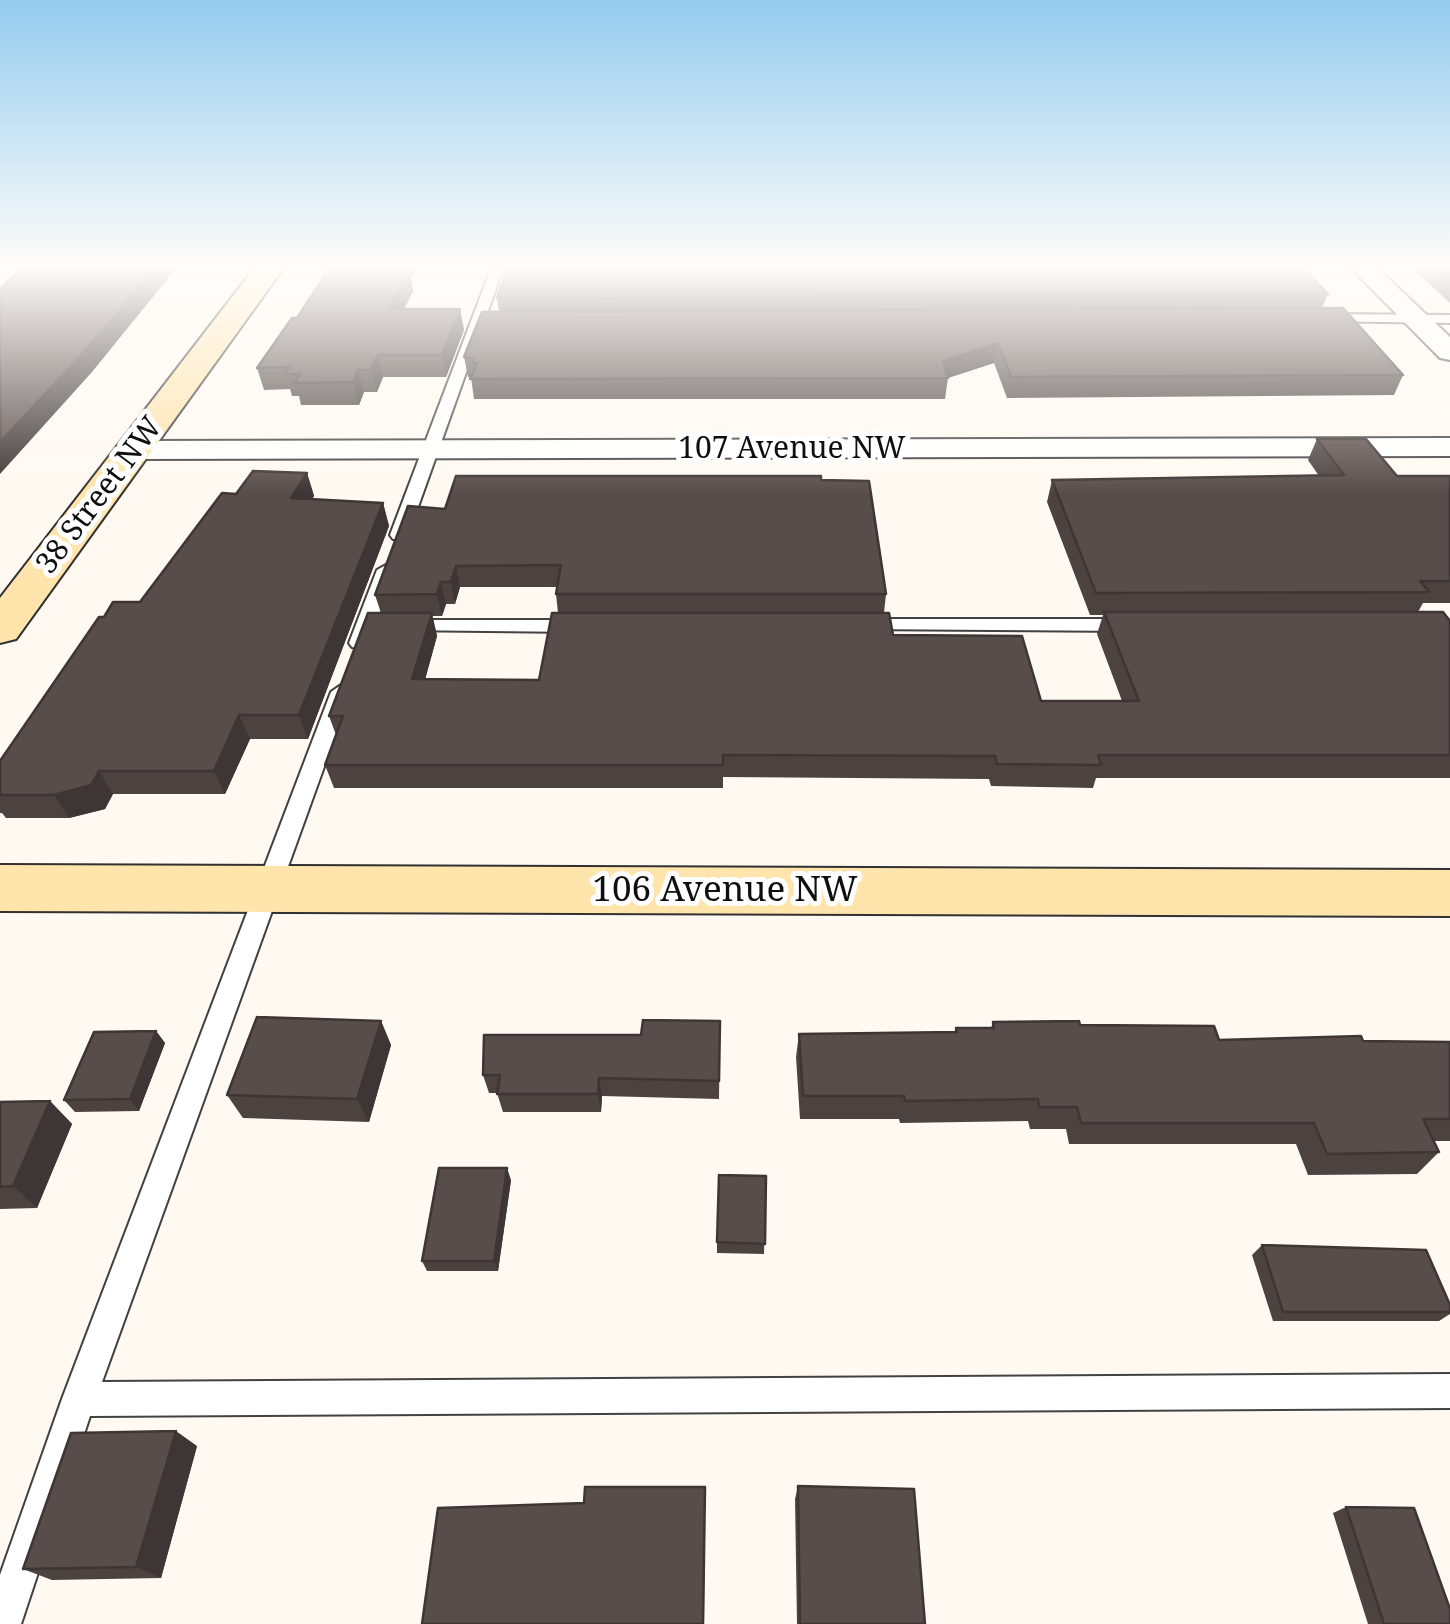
<!DOCTYPE html>
<style>
body{margin:0}
canvas{display:block;background:#fff9f1}
</style>
<canvas width="1450" height="1624"></canvas>
<script>
const ctx = document.querySelector('canvas').getContext('2d');
ctx.lineJoin = 'round';
const poly = rows => new Path2D(rows.map(r => 'M' + r).join(''));
function trace(path, color, width, dash) { ctx.strokeStyle = color; ctx.lineWidth = width; ctx.lineCap = dash ? 'butt' : 'round'; ctx.setLineDash(dash || []); ctx.stroke(path); }
function paint(path, color) { ctx.fillStyle = color; ctx.fill(path, 'evenodd'); }
function label(font, color, halo, rows, align = 'center') {
  ctx.font = font + ' "Noto Serif",serif'; ctx.lineWidth = 10; ctx.setLineDash([]); ctx.textBaseline = 'middle'; ctx.strokeStyle = halo; ctx.fillStyle = color; for (const [text, x, y, turn = 0] of rows) {
    ctx.save(); ctx.translate(x, y); ctx.rotate((+turn || 0) * Math.PI / 180); ctx.textAlign = isNaN(turn) ? turn : align; if (halo) ctx.strokeText(text, 0, 0); ctx.fillText(text, 0, 0); ctx.restore();
  }
}
const lane = poly([
 [492,266,504,266,408,535,405,539,393,539,390,535,492,266],
 [1321,314,1450,315,1450,323,1316,321,1316,315,1321,314],
 [386,565,395,570,369,643,359,649,352,647,349,643,377,570,386,565],
 [864,619,1132,619,1141,625,1132,631,857,629,855,625,864,619],
 [404,620,577,620,586,626,577,632,397,630,395,626,404,620],
 [341,685,351,692,102,1382,1450,1374,1450,1408,90,1416,21,1624,0,1624,0,1575,62,1399,331,692,341,685]
]);
const street = poly([
 [1349,266,1375,266,1450,337,1450,360,1440,358,1349,266],
 [1450,438,1450,456,134,459,123,457,119,450,123,443,134,441,1450,438]
]);
const secondary = poly([
 [256,266,285,266,16,639,0,643,0,598,256,266],
 [0,865,1450,870,1450,916,0,911,0,865]
]);
const wall = poly([
 [1410,266,1450,266,1450,303],
 [411,279,413,291,404,309,460,309,464,330,446,377,383,377,377,392,364,392,359,405,301,405,299,396,292,396,290,389,264,390,257,368,297,318],
 [1328,294,1322,308,1403,375,1394,395,1007,398,994,363,948,378,945,399,474,399,471,377,468,377,464,357,499,312,497,298],
 [1317,439,1397,476,1450,476,1450,603,1423,603,1418,612,1450,621,1450,778,1096,778,1093,788,991,786,989,779,723,777,723,788,334,788,325,765,336,735,329,716,381,613,375,595,445,509,821,480,886,594,884,613,893,635,1041,701,1122,701,1097,634,1103,615,1090,615,1047,502,1052,480,1319,476,1308,460],
 [460,587,557,587,556,594,558,613,539,680,425,679,437,636,432,616,442,616,446,604,455,604],
 [307,473,314,496,312,499,383,503,389,526,308,739,250,739,225,794,113,794,105,809,69,818,6,818,2,813,0,813,0,761,104,617,140,602,236,494],
 [381,1021,391,1045,369,1122,243,1118,227,1095],
 [720,1021,719,1099,602,1096,601,1112,503,1112,497,1093,489,1093,483,1075,641,1035],
 [993,1022,1080,1025,1219,1040,1450,1042,1450,1141,1434,1141,1439,1152,1417,1174,1308,1175,1296,1144,1069,1144,1066,1129,1030,1129,1028,1121,900,1123,899,1119,800,1119,796,1057,799,1034,954,1032,956,1028,991,1028],
 [156,1031,165,1043,139,1111,75,1112,64,1100],
 [50,1101,72,1124,37,1208,0,1209,0,1102],
 [766,1176,764,1254,717,1253,717,1242],
 [511,1180,498,1271,427,1271,422,1261],
 [1262,1245,1450,1305,1450,1314,1439,1321,1273,1321,1252,1255],
 [197,1446,161,1578,52,1580,23,1569],
 [798,1486,925,1624,797,1624,795,1499],
 [1346,1507,1450,1624,1368,1624,1333,1513]
]);
const shadedWall = poly([
 [157,266,178,266,92,372,0,474,0,442],
 [402,266,417,266,411,279,413,291,393,330,388,309],
 [460,309,464,330,446,377,442,355],
 [998,343,994,363,947,378,943,361],
 [378,355,383,377,377,392,371,370],
 [358,370,364,392,359,405,353,382],
 [307,473,314,496,298,521,291,498],
 [383,503,389,526,308,739,299,715],
 [456,566,460,587,455,604,451,582],
 [441,582,446,604,442,616,437,594],
 [432,613,437,636,419,702,412,679],
 [239,715,250,739,225,794,214,771],
 [99,771,113,794,105,809,69,818,54,795],
 [381,1021,391,1045,369,1122,357,1099],
 [156,1031,165,1043,139,1111,130,1099],
 [599,1078,602,1096,601,1112,598,1094],
 [50,1101,72,1124,37,1208,13,1186],
 [507,1168,511,1180,498,1271,494,1261],
 [176,1431,197,1446,161,1578,136,1567],
 [705,1487,704,1624,703,1624]
]);
const building = poly([
 [25,266,157,266,83,353,0,442,0,289,25,266],
 [331,266,402,266,400,270,409,270,388,309,460,309,442,355,378,355,371,370,358,370,353,382,295,383,300,374,285,374,289,367,257,368,292,318,297,318,331,266],
 [509,266,1301,266,1328,294,497,298,509,266],
 [1437,266,1450,266,1450,278,1437,266],
 [1343,308,1403,375,1011,377,998,343,943,361,948,378,470,379,477,363,472,363,474,358,464,357,482,312,1343,308],
 [1317,439,1366,439,1397,476,1450,476,1450,581,1420,581,1429,592,1096,593,1052,480,1344,475,1317,439],
 [253,471,307,473,291,498,383,503,299,715,239,715,214,771,99,771,91,785,54,795,0,795,0,761,99,617,104,617,113,602,140,602,222,493,236,494,253,471],
 [456,476,821,476,821,480,869,481,886,594,556,594,561,565,456,566,451,582,441,582,437,594,375,595,408,506,445,509,456,476],
 [1104,612,1443,612,1450,621,1450,755,1098,755,1101,765,997,764,995,756,723,755,723,765,325,765,343,716,329,716,368,613,432,613,412,679,539,680,552,613,889,613,893,635,1022,636,1041,701,1139,701,1104,612],
 [257,1017,381,1021,357,1099,227,1095,257,1017],
 [643,1020,720,1021,719,1081,599,1078,598,1094,497,1094,500,1075,483,1075,484,1035,641,1035,643,1020],
 [1079,1021,1080,1025,1214,1026,1219,1040,1361,1036,1363,1041,1450,1042,1450,1119,1423,1119,1439,1152,1327,1154,1314,1123,1081,1123,1077,1107,1039,1107,1038,1099,905,1101,904,1096,803,1096,799,1034,957,1032,956,1028,994,1028,993,1022,1079,1021],
 [156,1031,130,1099,64,1100,94,1032,156,1031],
 [50,1101,13,1186,0,1187,0,1102,50,1101],
 [439,1168,507,1168,494,1261,422,1261,439,1168],
 [719,1175,766,1176,765,1244,717,1242,719,1175],
 [1262,1245,1426,1250,1450,1305,1450,1312,1283,1312,1262,1245],
 [176,1431,136,1567,23,1569,71,1433,176,1431],
 [798,1486,914,1489,925,1624,800,1624,798,1486],
 [585,1487,705,1487,703,1624,422,1624,438,1508,584,1503,585,1487],
 [1346,1507,1414,1508,1450,1609,1450,1624,1384,1624,1346,1507]
]);
const farStreetnames = [
 ["107 Avenue NW",792,449],
 ["38 Street NW",100,496,-53]
];
const streetNames = [
 ["106 Avenue NW",725,891]
];
trace(lane, '#424242', 4);
trace(street, '#424242', 4);
trace(secondary, '#313131', 4);
paint(lane, '#fff');
paint(street, '#fff');
paint(secondary, '#ffe4ac');
paint(wall, '#4c4240');
paint(shadedWall, '#3e3634');
paint(building, '#584d4b');
trace(building, '#3e3634', 2.5);
const sky = ctx.createLinearGradient(0, 0, 0, 494);
sky.addColorStop(0, '#93cbee');
sky.addColorStop(0.54, '#fffcf9');
sky.addColorStop(1, '#fffcf900');
ctx.fillStyle = sky;
ctx.fillRect(0, 0, 1450, 494);
label('30px', '#0f0f0f', '#fff', farStreetnames);
label('35px', '#0f0f0f', '#fff', streetNames);
</script>
